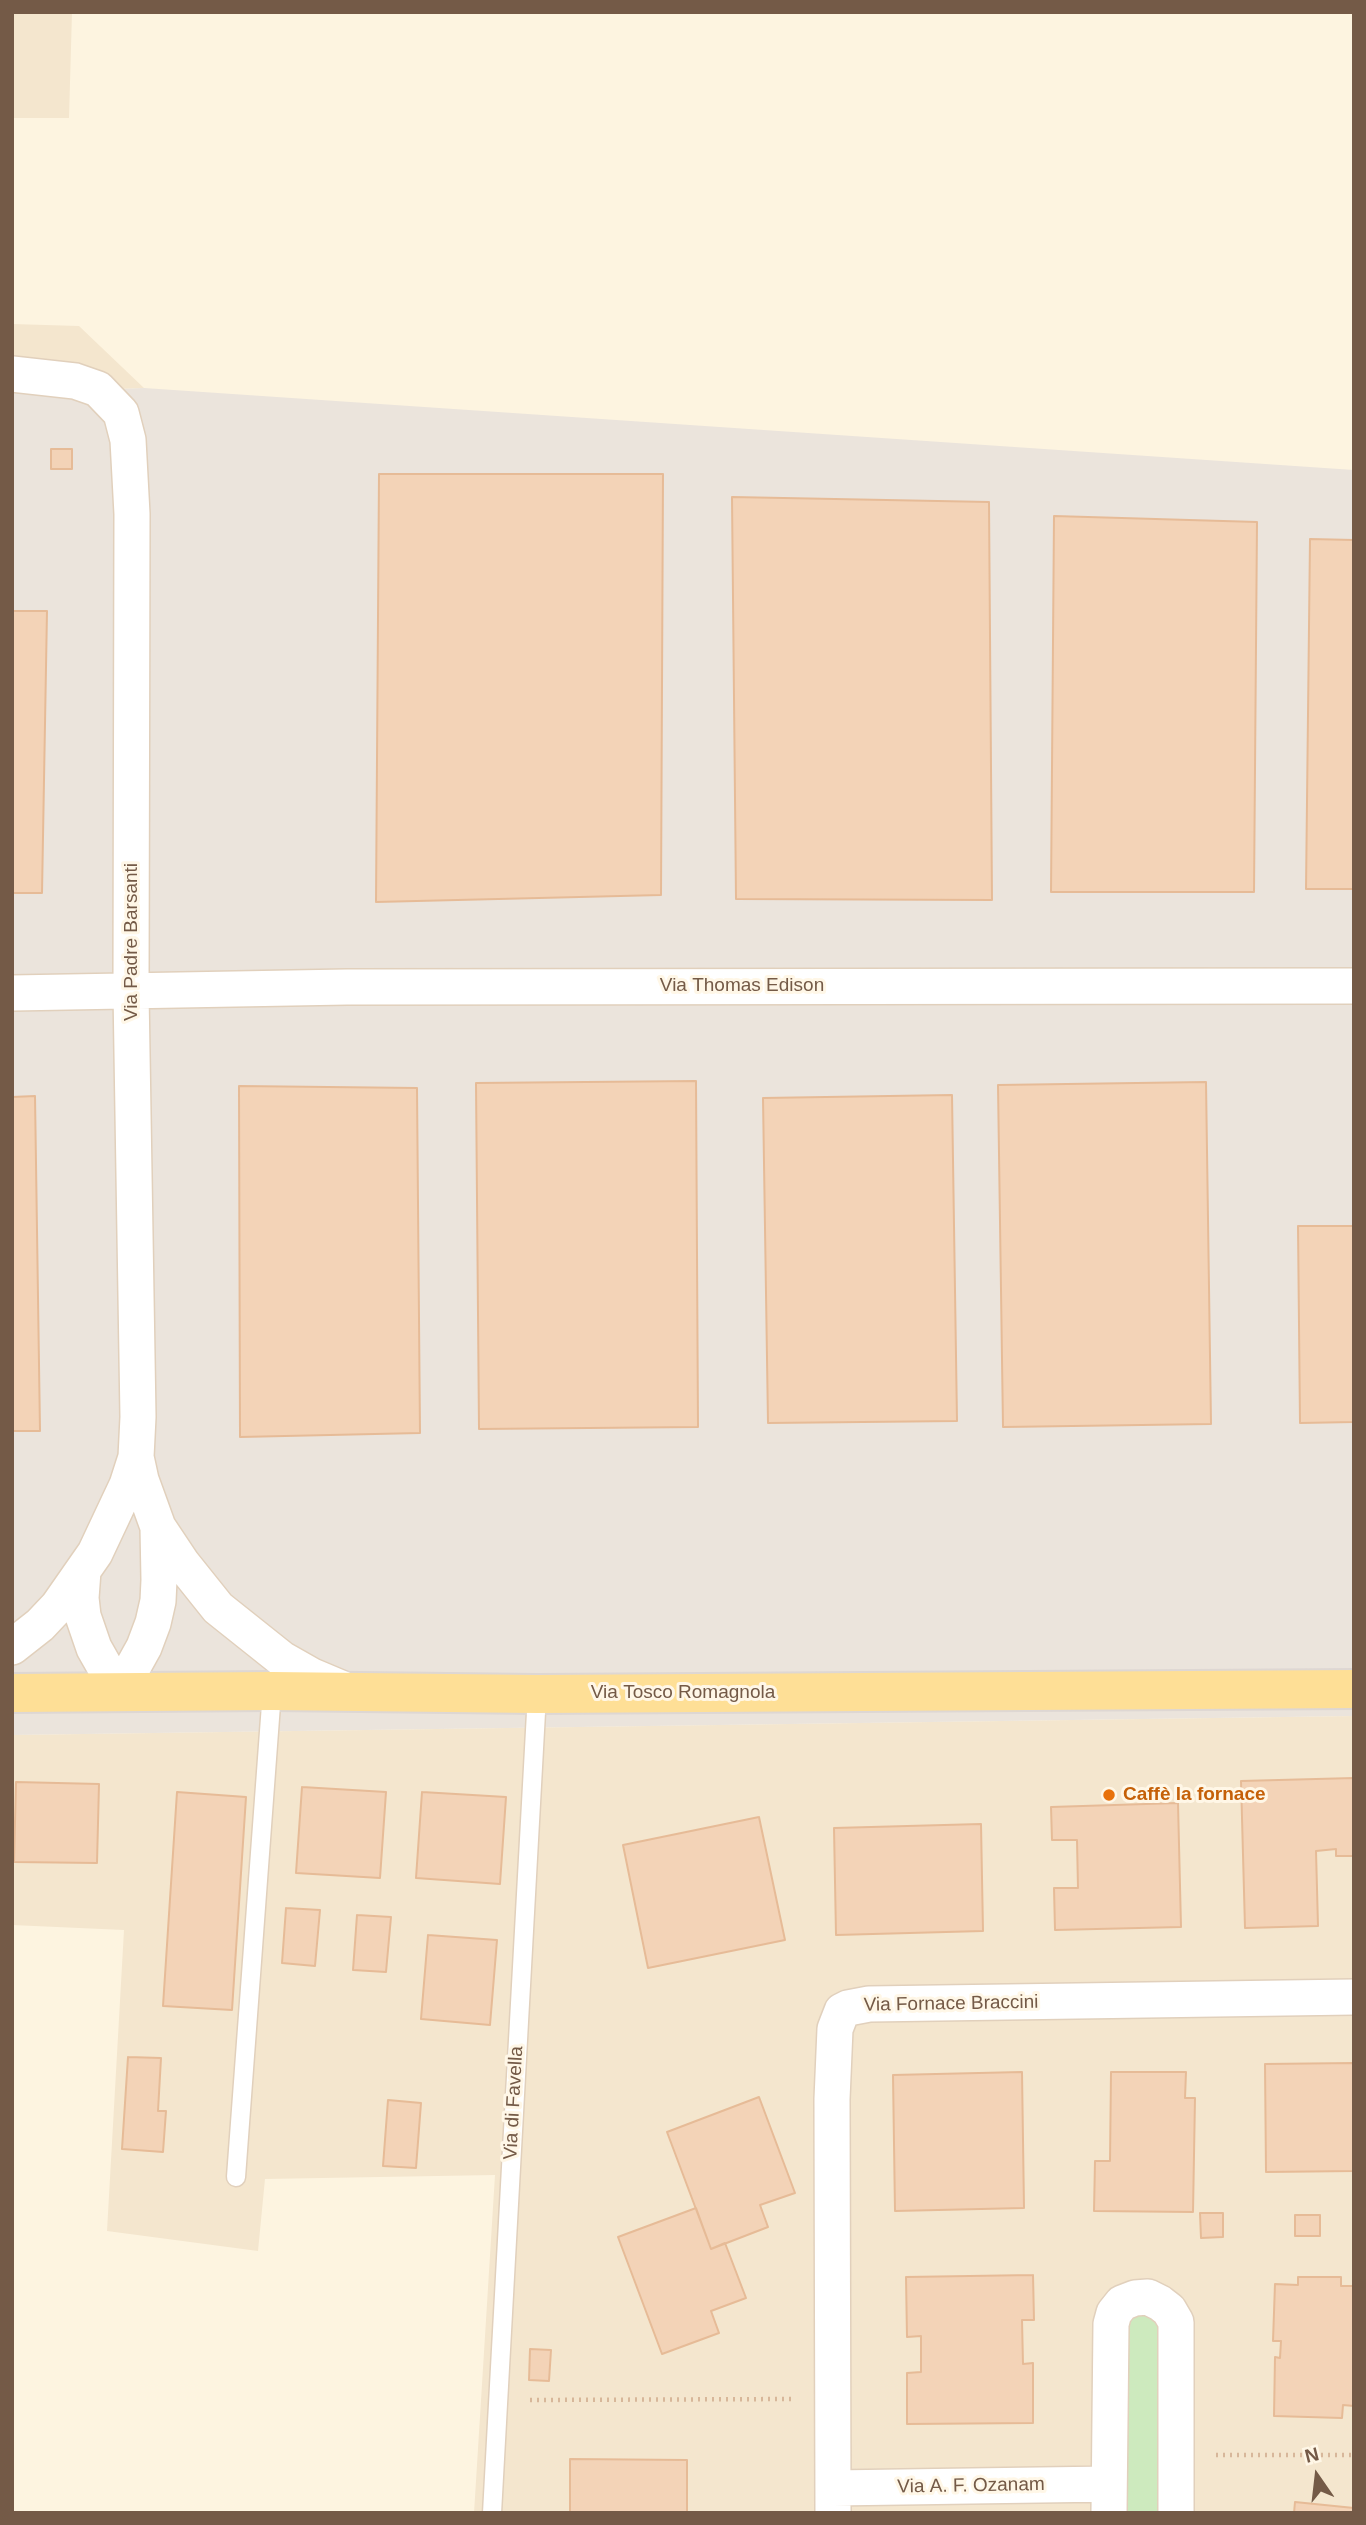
<!DOCTYPE html>
<meta charset="utf-8">
<style>
body{margin:0}
#map{position:relative;width:1366px;height:2525px;overflow:hidden;background:#fdf4e0;font-family:Arial,sans-serif}
canvas{display:block}
.frame{position:absolute;inset:0;border:14px solid #745a47;pointer-events:none}
.north{position:absolute;left:1282px;top:2441px;width:70px;height:70px;-webkit-text-stroke:5px #fff7e7;paint-order:stroke;rotate:346deg;font-size:19px;font-weight:700;line-height:28px;text-align:center;color:#745a47}
.north::after{content:'';display:block;margin:auto;width:24px;height:32px;background:#745a47;clip-path:polygon(50% 0,100% 100%,50% 72%,0 100%)}
</style>
<div id="map">
<canvas width="1366" height="2525"></canvas>
<div class="frame"></div>
<div class="north">N</div>
</div>
<script>
const ctx = document.querySelector('canvas').getContext('2d');
ctx.lineJoin = 'round';
function paint(path, color) { ctx.fillStyle = color; ctx.fill(path, 'evenodd'); }
const poly = rows => new Path2D(rows.map(r => 'M' + r).join(''));
function trace(path, color, width, dash) { ctx.strokeStyle = color; ctx.lineWidth = width; ctx.lineCap = dash ? 'butt' : 'round'; ctx.setLineDash(dash || []); ctx.stroke(path); }
function label(font, color, halo, rows, align = 'center') {
  ctx.font = font + ' Arial,sans-serif'; ctx.lineWidth = 6; ctx.setLineDash([]); ctx.textBaseline = 'middle'; ctx.strokeStyle = halo; ctx.fillStyle = color; for (const [text, x, y, turn = 0] of rows) {
    ctx.save(); ctx.translate(x, y); ctx.rotate((+turn || 0) * Math.PI / 180); ctx.textAlign = isNaN(turn) ? turn : align; if (halo) ctx.strokeText(text, 0, 0); ctx.fillText(text, 0, 0); ctx.restore();
  }
}
const residential = poly([
 [12,12,72,12,69,118,12,118],
 [12,324,79,326,144,388,12,393],
 [1354,1716,1354,2513,474,2513,495,2175,265,2179,258,2251,107,2231,124,1930,12,1925,12,1735]
]);
const industrial = poly([
 [144,388,1354,470,1354,1716,12,1735,12,393]
]);
const green = poly([
 [1147,2311,1161,2327,1160,2513,1126,2513,1128,2318]
]);
const building = poly([
 [51,449,72,449,72,469,51,469,51,449],
 [379,474,663,474,661,895,376,902,379,474],
 [732,497,989,502,992,900,736,899,732,497],
 [1054,516,1257,522,1254,892,1051,892,1054,516],
 [1310,539,1354,540,1354,889,1306,889,1310,539],
 [12,611,47,611,42,893,12,893,12,611],
 [696,1081,698,1427,479,1429,476,1083,696,1081],
 [1206,1082,1211,1424,1003,1427,998,1085,1206,1082],
 [239,1086,417,1088,420,1433,240,1437,239,1086],
 [952,1095,957,1421,768,1423,763,1098,952,1095],
 [35,1096,40,1431,12,1431,12,1097,35,1096],
 [1298,1226,1354,1226,1354,1422,1300,1423,1298,1226],
 [1354,1778,1354,1856,1336,1856,1336,1849,1316,1851,1318,1926,1245,1928,1241,1781,1354,1778],
 [16,1782,99,1784,97,1863,14,1862,16,1782],
 [302,1787,386,1792,380,1878,296,1873,302,1787],
 [177,1792,246,1797,232,2010,163,2006,177,1792],
 [422,1792,506,1797,500,1884,416,1878,422,1792],
 [1178,1803,1181,1927,1055,1930,1054,1888,1078,1888,1077,1840,1052,1840,1051,1807,1178,1803],
 [759,1817,785,1940,648,1968,623,1845,759,1817],
 [981,1824,983,1931,836,1935,834,1828,981,1824],
 [286,1908,320,1910,315,1966,282,1963,286,1908],
 [357,1915,391,1917,386,1972,353,1970,357,1915],
 [428,1935,497,1940,490,2025,421,2019,428,1935],
 [128,2057,161,2058,158,2111,166,2111,163,2152,122,2149,128,2057],
 [1354,2063,1354,2171,1266,2172,1265,2064,1354,2063],
 [1022,2072,1024,2208,895,2211,893,2075,1022,2072],
 [1111,2072,1186,2072,1185,2098,1195,2098,1193,2212,1094,2211,1095,2161,1110,2161,1111,2072],
 [759,2097,795,2193,760,2205,768,2227,711,2249,667,2132,759,2097],
 [388,2100,421,2103,416,2168,383,2166,388,2100],
 [696,2208,711,2249,725,2243,746,2298,711,2311,719,2333,662,2354,618,2237,696,2208],
 [1200,2213,1223,2213,1223,2237,1201,2238,1200,2213],
 [1295,2215,1320,2215,1320,2236,1295,2236,1295,2215],
 [1033,2275,1034,2320,1022,2320,1023,2364,1033,2363,1033,2423,907,2424,907,2373,921,2372,921,2336,907,2337,906,2277,1033,2275],
 [1298,2277,1341,2277,1341,2286,1354,2286,1354,2406,1343,2405,1342,2418,1274,2416,1275,2357,1280,2358,1281,2341,1273,2341,1275,2284,1298,2285,1298,2277],
 [530,2349,551,2350,549,2381,529,2380,530,2349],
 [570,2459,687,2460,687,2513,570,2513,570,2459],
 [1295,2502,1354,2508,1354,2513,1294,2513,1295,2502]
]);
const path = poly([
 [530,2400,794,2399],
 [1216,2455,1354,2455]
]);
const service = poly([
 [236,2177,272,1691],
 [492,2513,537,1694]
]);
const minor = poly([
 [12,374,75,381,98,389,121,413,128,440,132,514,131,992,138,1417,136,1457,141,1480,158,1527,182,1563,218,1608,282,1659,312,1676,350,1692],
 [12,993,347,987,1354,986],
 [83,1571,81,1598,83,1616,94,1648,119,1692],
 [12,1647,40,1625,58,1606,95,1553,127,1485,136,1457],
 [119,1692,144,1647,153,1623,158,1601,159,1580,158,1527],
 [833,2488,1109,2484],
 [833,2513,832,2099,835,2029,842,2011,848,2008,869,2004,1354,1997],
 [1109,2513,1111,2324,1114,2313,1122,2303,1135,2298,1148,2297,1160,2303,1169,2310,1176,2322,1176,2513]
]);
const primary = poly([
 [12,1693,272,1691,537,1694,1354,1689]
]);
const markers = [
 [1109,1795,7,"#e8710a"]
];
const streetNames = [
 ["Via Padre Barsanti",132,942,-90],
 ["Via Thomas Edison",742,986],
 ["Via Tosco Romagnola",683,1693],
 ["Via Fornace Braccini",951,2004,-1],
 ["Via di Favella",514,2103,-87],
 ["Via A. F. Ozanam",971,2486,-1]
];
const foodNames = [
 ["Caffè la fornace",1123,1795]
];
paint(residential, '#f4e6ce');
paint(industrial, '#ebe4dc');
paint(green, '#cdeabe');
paint(building, '#f3d3b7');
trace(building, '#e6bb97', 2);
trace(service, '#e1d0bc', 21);
trace(minor, '#e1d0bc', 38);
trace(primary, '#ded7d3', 42);
trace(path, '#d7b79a', 4.5, [2, 5]);
trace(service, '#fff', 18);
trace(minor, '#fff', 35);
trace(primary, '#fedf96', 38);
for (const [x, y, r, color] of markers) { const dot = new Path2D(); dot.arc(x, y, r, 0, 2 * Math.PI); ctx.fillStyle = color; ctx.fill(dot); trace(dot, '#fff7e7', 2.5); }
label('19px', '#745a47', '#fff7e7', streetNames);
label('bold 19px', '#c56008', '#fff7e7', foodNames, 'left');
</script>
